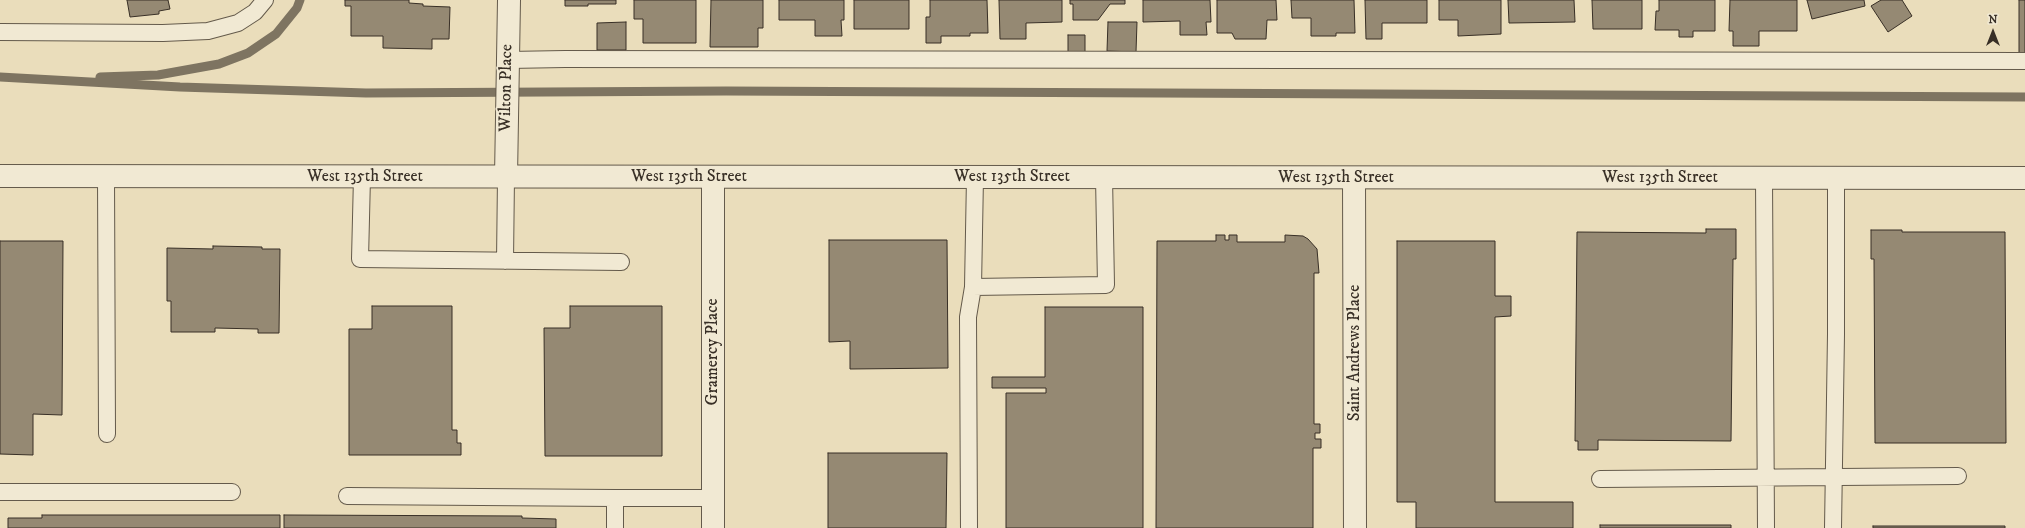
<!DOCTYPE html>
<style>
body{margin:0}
#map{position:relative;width:2025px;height:528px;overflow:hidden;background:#eaddbb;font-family:"IM FELL DW Pica",serif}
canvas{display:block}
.north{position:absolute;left:1973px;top:12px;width:40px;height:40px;-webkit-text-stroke:3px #f1e9d3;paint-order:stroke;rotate:0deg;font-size:11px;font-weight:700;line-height:16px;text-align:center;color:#382f26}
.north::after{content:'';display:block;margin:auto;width:14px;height:18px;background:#382f26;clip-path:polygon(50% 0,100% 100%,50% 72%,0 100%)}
</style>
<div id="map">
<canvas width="2025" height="528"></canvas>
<div class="north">N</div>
</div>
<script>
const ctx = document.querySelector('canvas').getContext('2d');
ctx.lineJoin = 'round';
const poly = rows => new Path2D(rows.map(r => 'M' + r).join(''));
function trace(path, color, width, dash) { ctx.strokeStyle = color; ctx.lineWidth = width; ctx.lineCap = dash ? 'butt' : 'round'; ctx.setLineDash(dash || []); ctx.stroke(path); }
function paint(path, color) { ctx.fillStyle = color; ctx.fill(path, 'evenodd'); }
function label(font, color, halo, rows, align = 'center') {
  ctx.font = font + ' "IM FELL DW Pica",serif'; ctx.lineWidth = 3.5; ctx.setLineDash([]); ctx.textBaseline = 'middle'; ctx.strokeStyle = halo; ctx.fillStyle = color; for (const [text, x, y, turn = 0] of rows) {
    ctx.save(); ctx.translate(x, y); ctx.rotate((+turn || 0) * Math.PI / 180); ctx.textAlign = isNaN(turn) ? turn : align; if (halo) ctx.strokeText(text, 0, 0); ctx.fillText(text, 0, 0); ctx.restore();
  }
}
const stream = poly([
 [0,77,180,87,366,93,726,91,2025,97],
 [100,77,158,75,219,64,248,53,276,34,297,8,300,0]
]);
const building = poly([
 [127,0,168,0,170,9,159,11,159,14,130,17,127,0],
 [345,0,409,0,409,3,423,4,423,6,450,7,449,39,432,39,432,49,383,48,383,36,351,36,351,6,345,6,345,0],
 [565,0,616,0,616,4,588,4,588,6,565,6,565,0],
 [634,0,696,0,696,43,643,43,643,19,634,19,634,0],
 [711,0,763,0,763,28,758,28,758,47,710,47,711,0],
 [779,0,844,0,844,20,841,20,842,36,815,36,815,20,779,20,779,0],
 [854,0,909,0,909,29,854,29,854,0],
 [930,0,987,0,988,33,970,33,970,36,941,36,941,43,926,43,926,17,930,17,930,0],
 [999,0,1062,0,1062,22,1026,23,1026,39,1000,39,999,0],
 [1070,0,1125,0,1125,4,1110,4,1098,20,1073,20,1073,4,1070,4,1070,0],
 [1143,0,1210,0,1211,22,1206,22,1207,35,1180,35,1180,21,1143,22,1143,0],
 [1217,0,1276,0,1277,20,1267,20,1266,39,1235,39,1232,33,1217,33,1217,0],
 [1291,0,1354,0,1355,33,1336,33,1336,36,1311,36,1311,18,1292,18,1291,0],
 [1365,0,1427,0,1427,23,1382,23,1382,39,1366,39,1365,0],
 [1439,0,1501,0,1501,34,1458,36,1458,20,1439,20,1439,0],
 [1508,0,1574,0,1575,22,1509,23,1508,0],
 [1592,0,1642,0,1642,29,1593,29,1592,0],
 [1659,0,1715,0,1715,31,1693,31,1693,37,1679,37,1679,30,1655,30,1656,11,1659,11,1659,0],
 [1730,0,1797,0,1797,31,1759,31,1759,46,1733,46,1733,31,1729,31,1730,0],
 [1807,0,1864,0,1865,6,1812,19,1807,0],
 [1881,0,1902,0,1912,16,1888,32,1871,6,1881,0],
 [2019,0,2025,0,2025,53,2019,53,2019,0],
 [626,22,626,50,597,50,597,23,626,22],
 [1108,22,1137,22,1136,52,1107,51,1108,22],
 [1068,35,1085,35,1085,53,1068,53,1068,35],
 [1706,229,1736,229,1736,259,1733,259,1731,441,1598,440,1598,450,1578,450,1578,441,1575,441,1577,232,1706,233,1706,229],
 [1871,230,1902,230,1902,232,2005,232,2006,443,1875,443,1874,259,1871,259,1871,230],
 [1216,235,1225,235,1225,240,1229,240,1229,235,1237,235,1237,242,1285,242,1285,235,1303,236,1308,239,1317,249,1319,273,1314,273,1314,424,1320,424,1320,433,1315,433,1315,439,1321,439,1321,448,1313,448,1313,528,1156,528,1157,241,1216,241,1216,235],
 [829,240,947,240,948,368,850,369,850,341,829,342,829,240],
 [0,241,63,241,62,415,33,414,33,455,0,454,0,241],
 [1397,241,1495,241,1495,296,1511,296,1511,316,1495,317,1495,502,1573,502,1573,528,1416,528,1416,502,1397,502,1397,241],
 [213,246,262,247,262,249,280,249,279,333,258,333,258,329,215,328,215,332,171,332,171,301,167,301,167,248,213,249,213,246],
 [372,306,452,306,452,430,457,430,457,443,461,443,461,455,349,455,349,329,372,329,372,306],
 [570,306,662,306,662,456,545,456,544,328,570,328,570,306],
 [1045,307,1143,307,1143,528,1006,528,1006,393,1046,393,1046,388,992,388,992,377,1045,377,1045,307],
 [828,453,947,453,946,528,828,528,828,453],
 [42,515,280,515,280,528,8,528,8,518,42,518,42,515],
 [284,515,522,516,522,518,556,519,556,528,284,528,284,515],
 [1600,525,1731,525,1731,528,1600,528,1600,525],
 [1873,526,2005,526,2005,528,1873,528,1873,526]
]);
const service = poly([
 [0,32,163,33,208,31,238,23,255,12,265,0],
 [508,60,565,59,2025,61],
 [106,176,107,434],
 [362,177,360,259,621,262],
 [975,177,973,287,1106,285,1104,177],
 [1764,178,1766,528],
 [505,261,506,177],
 [1600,479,1958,476],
 [0,492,232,492],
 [347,496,615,498],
 [615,528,615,498,713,498],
 [969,528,968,317,973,287],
 [1833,528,1836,334,1836,178]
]);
const minor = poly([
 [506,177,509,0],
 [1354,178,1355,528],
 [713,528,713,177]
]);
const tertiary = poly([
 [0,176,2025,178]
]);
const streetNames = [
 ["Wilton Place",507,88,-89],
 ["West 135th Street",365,177],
 ["West 135th Street",689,177],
 ["West 135th Street",1012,177],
 ["West 135th Street",1336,178],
 ["West 135th Street",1660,178],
 ["Gramercy Place",713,352,-90],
 ["Saint Andrews Place",1355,353,-90]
];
trace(stream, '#7e7461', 9);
paint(building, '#958973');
trace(building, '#382f26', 1);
trace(service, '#645a4b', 18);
trace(minor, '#645a4b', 24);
trace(tertiary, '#645a4b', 24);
trace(service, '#f1e9d3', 16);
trace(minor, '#f1e9d3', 22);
trace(tertiary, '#f1e9d3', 22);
label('17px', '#382f26', '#f1e9d3', streetNames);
</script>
